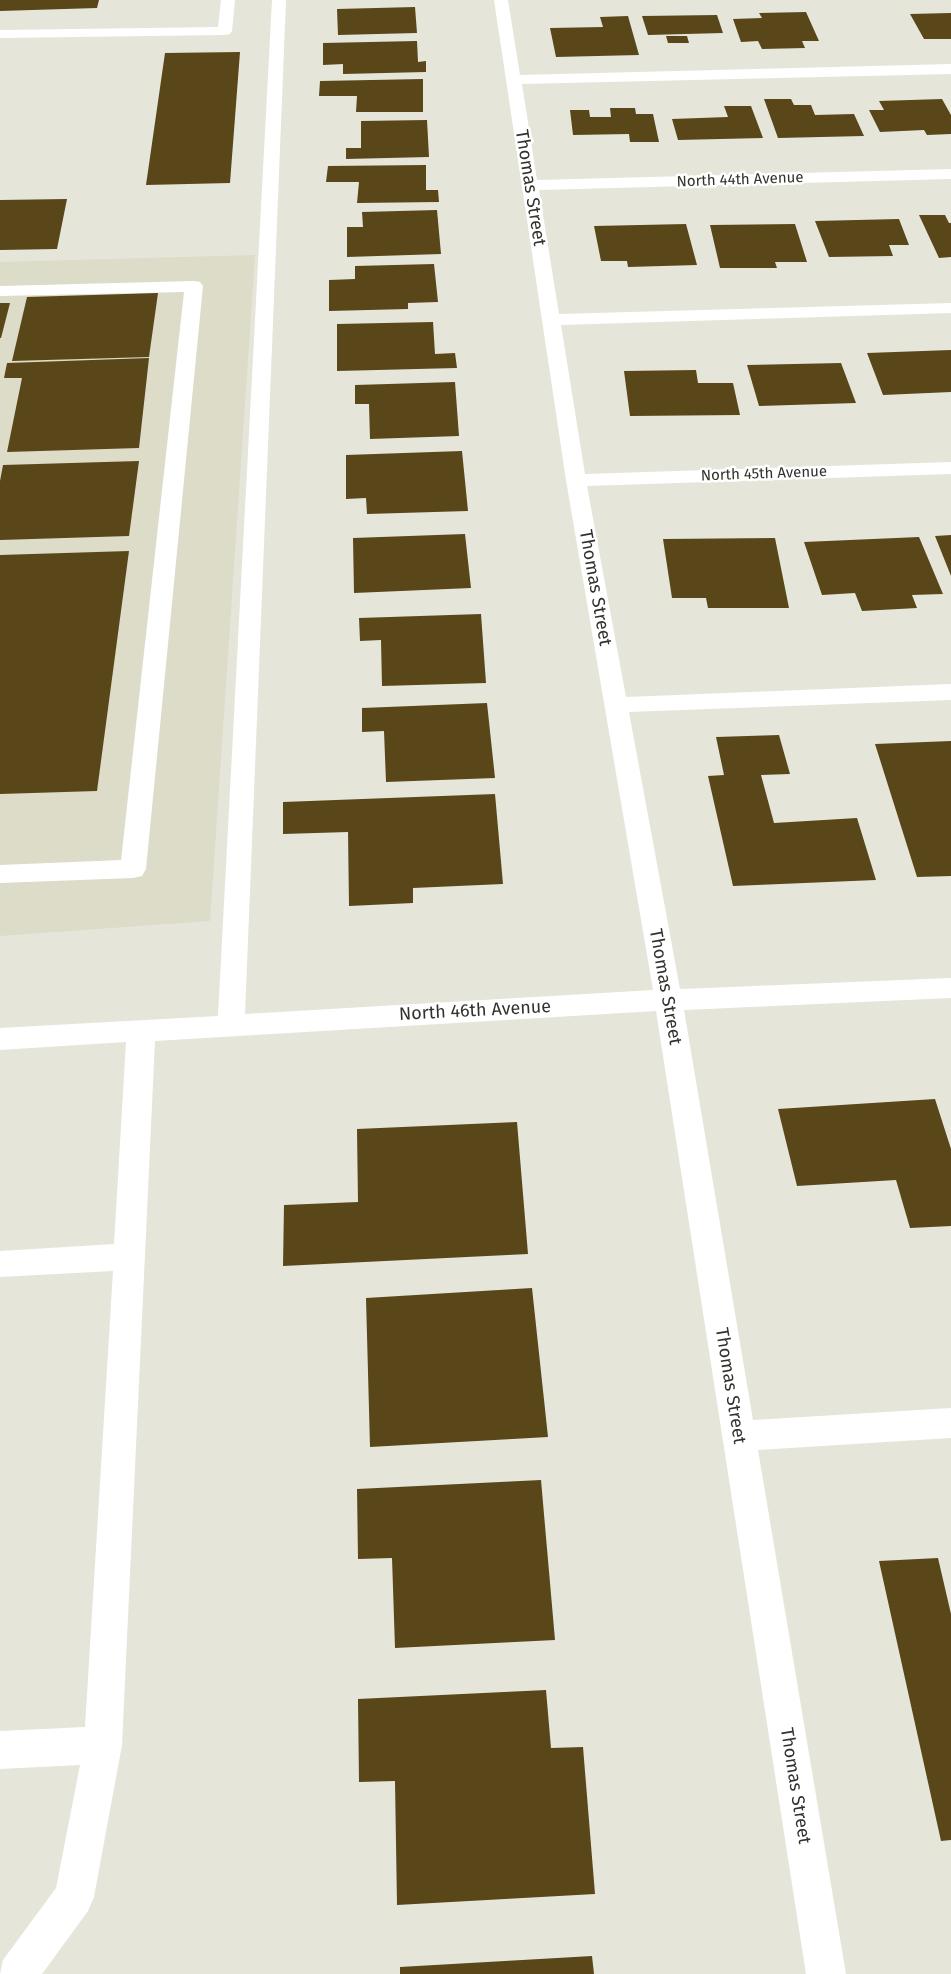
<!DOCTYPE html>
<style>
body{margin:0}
canvas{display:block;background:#e5e5da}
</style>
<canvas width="951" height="1974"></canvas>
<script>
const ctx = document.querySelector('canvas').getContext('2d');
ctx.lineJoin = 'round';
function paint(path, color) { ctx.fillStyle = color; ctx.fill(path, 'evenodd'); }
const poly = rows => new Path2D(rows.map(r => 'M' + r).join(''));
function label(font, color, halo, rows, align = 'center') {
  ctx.font = font + ' "Fira Sans",sans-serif'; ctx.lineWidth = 5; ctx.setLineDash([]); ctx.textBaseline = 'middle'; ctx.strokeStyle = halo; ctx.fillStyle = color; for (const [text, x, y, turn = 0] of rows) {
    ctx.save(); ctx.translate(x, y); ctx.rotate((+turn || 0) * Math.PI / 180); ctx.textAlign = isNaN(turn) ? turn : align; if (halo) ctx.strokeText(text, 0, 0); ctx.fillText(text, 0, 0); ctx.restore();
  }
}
const built = poly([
 [255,255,210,921,0,936,0,262]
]);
const building = poly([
 [0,0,99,0,97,8,0,11],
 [415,7,417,33,338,35,337,9],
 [806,12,819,41,802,41,805,48,762,49,758,41,741,42,733,19,762,18,759,13],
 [951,13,951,39,924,39,910,14],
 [717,15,723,33,648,35,642,16],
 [628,16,639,55,556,57,550,28,603,27,600,17],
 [666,36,687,36,689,43,668,43],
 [417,41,418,62,426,61,426,72,343,74,343,64,323,65,323,43],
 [240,52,230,183,146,185,165,53],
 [423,79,423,112,356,112,357,96,319,96,320,81],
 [764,99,791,99,794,105,811,105,815,115,854,114,864,136,778,138],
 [942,99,951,115,951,134,927,135,924,130,880,132,869,110,884,110,879,101],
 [724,106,751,106,763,138,678,140,672,119,728,117],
 [610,108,635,108,636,114,653,114,659,142,630,142,629,134,573,135,570,110,589,110,590,117,611,117],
 [427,120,429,157,346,159,346,148,361,148,361,121],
 [426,165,426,190,438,190,439,202,357,203,359,182,326,182,328,166],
 [67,199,57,249,0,250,0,200],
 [437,210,441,254,347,257,347,227,363,227,362,212],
 [919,215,945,215,949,223,951,223,951,257,939,258],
 [899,219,909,245,889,245,893,256,829,257,815,221],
 [686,224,697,265,628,267,627,261,601,261,594,226],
 [795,224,807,262,775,262,777,268,720,268,710,225],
 [434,264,438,302,408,303,408,309,329,311,329,280,355,279,355,266],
 [158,293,149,357,12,361,27,297],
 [0,303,10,303,1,338,0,338],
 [433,322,435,354,455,353,457,368,337,371,337,324],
 [951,350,951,392,883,395,867,353],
 [149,358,139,448,7,452,22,378,4,378,7,363],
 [841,363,856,403,759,406,747,365],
 [696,370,698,383,733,383,740,415,630,416,624,371],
 [455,382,459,436,370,439,369,404,355,404,355,385],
 [462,451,468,511,367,514,366,498,346,499,346,455],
 [139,461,129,536,0,540,0,481,3,465],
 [465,534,471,588,354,593,353,538],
 [951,535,951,576,935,536],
 [919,537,943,594,912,595,917,608,862,611,855,593,822,595,804,542],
 [775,538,789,608,708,608,706,598,672,598,663,539],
 [129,551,97,791,0,794,0,555],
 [481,614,486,683,382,686,381,640,360,641,359,618],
 [487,703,495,778,386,782,384,731,362,732,362,708],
 [779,735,790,774,761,775,774,823,857,818,876,880,733,886,708,776,724,775,716,737],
 [951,741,951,876,917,877,875,744],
 [495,794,503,884,413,888,413,903,349,906,348,832,283,834,283,802],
 [935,1099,951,1149,951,1226,910,1228,896,1180,797,1186,778,1109],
 [517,1122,528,1254,283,1266,284,1205,358,1202,357,1129],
 [532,1288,548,1437,370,1447,366,1298],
 [541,1480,555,1640,395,1648,392,1558,358,1559,357,1489],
 [938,1558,951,1614,951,1840,941,1841,879,1561],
 [546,1690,551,1748,583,1747,595,1894,397,1905,395,1781,359,1782,358,1699],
 [592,1956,594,1974,400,1974,400,1967]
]);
const minor = poly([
 [221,0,235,0,232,31,230,34,225,35,0,38,0,30,218,27,221,0],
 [272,0,286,0,245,1014,653,990,566,480,494,0,508,0,520,75,951,64,951,74,522,84,537,180,951,169,951,179,539,190,559,314,951,303,951,313,561,325,585,474,951,462,951,474,587,486,626,697,951,684,951,700,629,712,680,989,951,978,951,998,684,1010,753,1420,951,1408,951,1438,758,1450,846,1974,806,1974,656,1011,155,1041,122,1745,94,1897,88,1911,42,1974,0,1974,3,1960,56,1888,80,1765,0,1769,0,1731,85,1727,113,1271,0,1277,0,1251,114,1244,126,1042,0,1050,0,1028,218,1016,272,0],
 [194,281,200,282,203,286,146,869,142,876,133,878,0,883,0,865,121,860,184,292,0,296,0,286,194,281]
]);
const farStreetnames = [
 ["North 44th Avenue",740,180,-2],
 ["North 45th Avenue",764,474,-2]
];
const streetNames = [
 ["Thomas Street",530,188,81],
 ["Thomas Street",595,588,80],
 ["Thomas Street",665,987,80],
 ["North 46th Avenue",475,1011,-3],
 ["Thomas Street",730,1386,81],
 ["Thomas Street",795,1786,81]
];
paint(built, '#dcdcc9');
paint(building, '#59471a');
paint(minor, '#fff');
label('15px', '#31312d', '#fff', farStreetnames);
label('18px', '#31312d', '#fff', streetNames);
</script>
